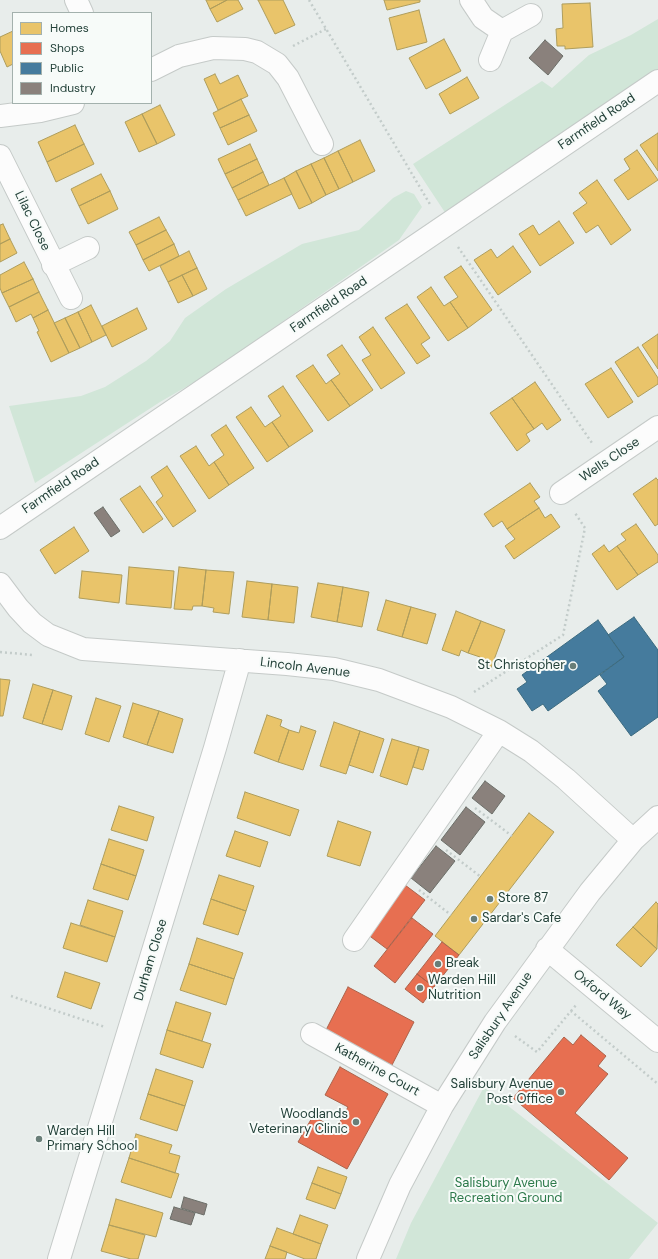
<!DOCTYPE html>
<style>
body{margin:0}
#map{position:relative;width:658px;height:1259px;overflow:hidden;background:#e8edeb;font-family:"DM Sans",sans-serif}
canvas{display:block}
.legend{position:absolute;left:12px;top:12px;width:140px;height:92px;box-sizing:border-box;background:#f7fbf9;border:1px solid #a3b1ad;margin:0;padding:5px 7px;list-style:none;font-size:12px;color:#24423a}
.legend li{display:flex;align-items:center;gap:8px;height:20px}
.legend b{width:20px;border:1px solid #a3b1ad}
</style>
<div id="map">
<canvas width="658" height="1259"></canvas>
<ul class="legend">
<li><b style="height:11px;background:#e9c46a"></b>Homes</li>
<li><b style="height:11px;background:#e76f51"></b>Shops</li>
<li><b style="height:11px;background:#457b9d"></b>Public</li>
<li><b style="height:11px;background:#8a817c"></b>Industry</li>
</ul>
</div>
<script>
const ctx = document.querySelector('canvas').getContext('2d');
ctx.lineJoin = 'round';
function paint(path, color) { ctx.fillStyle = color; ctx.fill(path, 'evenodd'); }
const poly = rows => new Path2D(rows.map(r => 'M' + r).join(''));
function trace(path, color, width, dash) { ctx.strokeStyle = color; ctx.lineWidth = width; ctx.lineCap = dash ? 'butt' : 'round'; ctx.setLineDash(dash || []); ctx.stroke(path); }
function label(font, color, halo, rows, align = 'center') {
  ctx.font = font + ' "DM Sans",sans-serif'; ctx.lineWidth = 4; ctx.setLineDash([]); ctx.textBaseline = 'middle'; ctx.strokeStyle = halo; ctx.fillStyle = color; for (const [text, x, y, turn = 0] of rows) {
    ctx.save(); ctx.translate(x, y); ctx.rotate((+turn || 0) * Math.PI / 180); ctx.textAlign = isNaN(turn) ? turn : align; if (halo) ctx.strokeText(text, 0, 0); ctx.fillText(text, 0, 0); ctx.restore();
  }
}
const green = poly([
 [658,19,658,70,446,214,413,164,542,81,552,88,589,55,631,35],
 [406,191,414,194,422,207,399,240,205,376,160,402,35,483,9,406,81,396,105,387,146,361,170,341,185,318,226,289,302,244,359,230,393,198],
 [484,1087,658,1223,629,1259,396,1259,411,1223]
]);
const homes = poly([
 [206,0,227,0,210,9,206,0],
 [227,0,238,0,243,9,217,22,210,9,227,0],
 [258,0,283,0,295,25,275,34,258,0],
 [384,0,420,0,420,2,387,10,384,0],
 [590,3,593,47,565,49,565,46,557,46,556,29,563,28,562,4,590,3],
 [419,10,427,42,397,50,389,18,419,10],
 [13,31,13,64,7,67,0,51,0,37,13,31],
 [444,39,461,71,426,89,409,58,444,39],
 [215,74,220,84,238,75,248,96,218,110,204,79,215,74],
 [467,77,479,98,450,114,439,94,467,77],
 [241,99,249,115,220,128,213,113,241,99],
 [160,105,175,135,157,144,142,114,160,105],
 [142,114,157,144,139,152,125,122,142,114],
 [249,115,257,131,228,145,220,128,249,115],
 [75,125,84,144,47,162,38,142,75,125],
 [658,133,658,171,640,145,658,133],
 [360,140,375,171,353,182,338,151,360,140],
 [84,144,94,164,56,182,47,162,84,144],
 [250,144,257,159,225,174,218,159,250,144],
 [637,150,658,180,628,200,614,180,630,169,624,159,637,150],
 [338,151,353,182,339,189,324,158,338,151],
 [324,158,339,189,326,195,311,164,324,158],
 [257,159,263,172,232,188,225,174,257,159],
 [311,164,326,195,312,203,296,171,311,164],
 [296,171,312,203,299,209,284,178,296,171],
 [263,172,269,185,238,200,232,188,263,172],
 [101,174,110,191,79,206,71,189,101,174],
 [284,178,292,194,246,216,238,200,284,178],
 [597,180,631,230,611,245,598,225,586,233,573,213,587,203,579,193,597,180],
 [110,191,118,209,88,224,79,206,110,191],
 [159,217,166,230,136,245,129,232,159,217],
 [559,221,574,243,540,266,519,234,533,225,539,235,559,221],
 [3,224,10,239,0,244,0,225,3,224],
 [166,230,174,244,143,260,136,245,166,230],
 [10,239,17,253,0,262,0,244,10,239],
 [174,244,179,256,149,271,143,260,174,244],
 [513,246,531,272,498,295,474,260,491,249,497,258,513,246],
 [189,251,197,268,168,282,160,266,189,251],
 [24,262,33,279,2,293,0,288,0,275,24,262],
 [461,266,492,310,468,328,450,302,458,297,444,277,461,266],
 [197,268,207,289,193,296,182,275,197,268],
 [182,275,193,296,178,303,168,282,182,275],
 [33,279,39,292,9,307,2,293,33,279],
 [431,287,444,306,450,302,468,328,448,341,417,297,431,287],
 [39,292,48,310,33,318,31,314,16,322,9,307,39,292],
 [407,304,430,338,421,344,430,356,417,364,385,318,407,304],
 [91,305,106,335,92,342,78,312,91,305],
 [137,308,147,329,112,347,102,326,137,308],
 [48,310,69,353,51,362,37,332,39,331,33,318,48,310],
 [78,312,92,342,80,348,65,318,78,312],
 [65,318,80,348,69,353,54,323,65,318],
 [373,327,405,373,381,389,362,360,371,355,359,337,373,327],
 [658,334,658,369,642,345,658,334],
 [342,345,373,390,350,406,331,380,340,374,327,355,342,345],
 [638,347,658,378,658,384,638,397,615,362,638,347],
 [313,365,326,384,331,380,350,406,328,421,296,376,313,365],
 [611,368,633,402,608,418,585,384,611,368],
 [535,382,561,420,547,430,542,423,534,429,512,398,535,382],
 [283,386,313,431,289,447,272,422,281,416,268,396,283,386],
 [512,398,534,429,526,434,530,441,517,451,490,413,512,398],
 [251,407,265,427,272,422,289,447,267,462,236,417,251,407],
 [226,425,254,468,229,485,214,462,224,455,211,435,226,425],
 [196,446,209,466,214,462,229,485,209,499,180,456,196,446],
 [167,466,196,511,173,527,156,502,163,496,151,477,167,466],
 [656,478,658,480,658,524,655,526,633,494,656,478],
 [530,483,540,497,534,501,539,508,507,529,502,521,493,527,484,514,530,483],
 [140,486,163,519,143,533,120,499,140,486],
 [539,508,545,518,551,514,560,527,514,559,505,546,515,539,507,529,539,508],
 [636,524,658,555,658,562,638,575,617,546,626,540,621,534,636,524],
 [74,527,89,551,55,574,40,550,74,527],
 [604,545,609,552,617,546,638,575,617,590,592,554,604,545],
 [129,567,174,571,171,608,126,604,129,567],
 [179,567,206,570,202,606,193,606,192,610,174,609,179,567],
 [206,570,234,572,229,614,213,612,214,608,202,606,206,570],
 [82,571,122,575,119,603,79,598,82,571],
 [247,581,272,584,268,620,242,617,247,581],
 [318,583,343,587,337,622,311,617,318,583],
 [272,584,298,587,294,623,268,620,272,584],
 [343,587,369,592,362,627,337,622,343,587],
 [386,600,411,607,402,637,377,630,386,600],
 [411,607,436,614,427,644,402,637,411,607],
 [456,611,481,621,468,653,461,650,459,656,442,650,456,611],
 [481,621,505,630,491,668,477,663,480,657,468,653,481,621],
 [0,679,10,680,3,716,0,716,0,679],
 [33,684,53,690,42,724,23,718,33,684],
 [53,690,72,696,62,730,42,724,53,690],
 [96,698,121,706,109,742,85,734,96,698],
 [133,703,159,711,147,745,123,737,133,703],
 [159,711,183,719,173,753,147,745,159,711],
 [267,715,282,720,280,726,289,730,278,762,254,753,267,715],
 [334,722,360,731,346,774,320,766,334,722],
 [301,726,316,731,303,770,278,762,289,730,299,733,301,726],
 [360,731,384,739,373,773,349,765,360,731],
 [392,739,419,747,407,785,380,776,392,739],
 [419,747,429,750,423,770,413,767,419,747],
 [245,792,299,810,290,836,237,818,245,792],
 [119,806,154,817,147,841,111,830,119,806],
 [529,813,554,832,459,955,435,936,529,813],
 [338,821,371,832,360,866,327,856,338,821],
 [235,831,268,842,260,867,226,856,235,831],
 [109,839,144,850,136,876,101,864,109,839],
 [101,864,136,876,128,900,93,889,101,864],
 [219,875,254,886,246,911,211,899,219,875],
 [211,899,246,911,238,935,203,924,211,899],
 [88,900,123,911,115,937,80,925,88,900],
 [656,902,658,904,657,949,633,927,656,902],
 [71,923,115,937,107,962,63,948,71,923],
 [633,927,657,949,641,967,616,945,633,927],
 [197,938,243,953,234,979,189,964,197,938],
 [189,964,234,979,226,1005,180,990,189,964],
 [65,972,100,983,91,1009,57,997,65,972],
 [176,1002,211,1013,202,1041,167,1030,176,1002],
 [167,1030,211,1044,203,1068,160,1054,167,1030],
 [156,1069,193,1081,185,1106,148,1094,156,1069],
 [148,1094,185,1106,177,1131,140,1119,148,1094],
 [136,1134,172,1145,169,1153,180,1156,175,1173,129,1158,136,1134],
 [129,1158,179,1174,171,1198,121,1182,129,1158],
 [318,1167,347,1177,341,1194,312,1183,318,1167],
 [312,1183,341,1194,335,1209,306,1199,312,1183],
 [116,1199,163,1213,156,1237,109,1225,116,1199],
 [300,1215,328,1225,321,1244,293,1234,300,1215],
 [109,1225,145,1235,138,1259,131,1259,101,1251,109,1225],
 [277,1228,321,1244,316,1259,305,1259,270,1246,277,1228],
 [270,1246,287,1252,285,1259,265,1259,270,1246]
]);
const shops = poly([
 [405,885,425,900,387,949,367,934,405,885],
 [412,918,433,934,395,983,374,966,412,918],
 [442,942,459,955,434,987,417,974,442,942],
 [417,974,434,987,423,1003,405,989,417,974],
 [348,987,414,1022,392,1065,326,1030,348,987],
 [581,1035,606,1056,598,1066,608,1074,575,1113,628,1158,609,1180,513,1098,564,1037,573,1045,581,1035],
 [340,1067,388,1094,347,1169,298,1142,313,1116,336,1129,348,1107,325,1095,340,1067]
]);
const public = poly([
 [634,617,658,650,658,717,631,736,598,691,607,684,600,675,624,657,608,635,634,617],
 [598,620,624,657,548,711,543,704,532,711,517,689,527,682,522,675,598,620]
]);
const industry = poly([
 [545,40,563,56,548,75,529,58,545,40],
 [103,507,120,531,111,537,94,513,103,507],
 [485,781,505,796,492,814,472,798,485,781],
 [466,807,485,822,460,855,441,840,466,807],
 [436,846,455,861,430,893,411,878,436,846],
 [184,1197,207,1204,204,1215,181,1208,184,1197],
 [174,1207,195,1213,191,1225,170,1219,174,1207]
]);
const path = poly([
 [309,0,431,206],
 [293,46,326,29],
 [458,247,592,443],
 [0,652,33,655],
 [474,692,563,635,585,528,575,513],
 [475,808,512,836],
 [446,850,481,877],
 [419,890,451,915],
 [11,996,105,1027],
 [571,1011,577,1004],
 [515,1036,537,1052,571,1011,658,1084]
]);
const minor = poly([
 [76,0,82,13],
 [471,0,483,18,502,31],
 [490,60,502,31,531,15],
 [151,70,179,56,213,48,245,49,257,52,277,64,288,78,322,144],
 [0,116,40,111,73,103],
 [0,156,71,298],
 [53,265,88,248],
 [561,493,658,427],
 [0,528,658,81],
 [0,584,18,608,32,623,48,635,83,649,287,664,334,669,379,680,451,707,499,731,531,751,566,779,633,840],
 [354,940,499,731],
 [547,949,658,1041],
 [312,1034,442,1106],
 [59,1259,215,748,240,660],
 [368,1259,400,1185,442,1106,495,1022,590,892,633,840,658,817]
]);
const markers = [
 [573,666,4,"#697e78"],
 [490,899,4,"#697e78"],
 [474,919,4,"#697e78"],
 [438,964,4,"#697e78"],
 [420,988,4,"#697e78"],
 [561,1092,4,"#697e78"],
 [356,1122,4,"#697e78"],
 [39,1139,4,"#697e78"]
];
const streetNames = [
 ["Farmfield Road",597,122,-34],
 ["Lilac Close",32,221,64],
 ["Farmfield Road",329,305,-34],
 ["Wells Close",610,460,-34],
 ["Farmfield Road",61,486,-34],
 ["Lincoln Avenue",305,668,7],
 ["Durham Close",151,960,-73],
 ["Oxford Way",602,995,39],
 ["Salisbury Avenue",501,1016,-56],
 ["Katherine Court",377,1070,29]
];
const poiNames = [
 ["St Christopher",565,666,"right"],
 ["Store 87",498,899],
 ["Sardar's Cafe",482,919],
 ["Break",446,964],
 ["Warden Hill",428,981],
 ["Nutrition",428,996],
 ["Salisbury Avenue",553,1085,"right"],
 ["Post Office",553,1100,"right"],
 ["Woodlands",348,1115,"right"],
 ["Veterinary Clinic",348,1130,"right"],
 ["Warden Hill",47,1132],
 ["Primary School",47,1147]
];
const parkNames = [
 ["Salisbury Avenue",506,1184],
 ["Recreation Ground",506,1199]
];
paint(green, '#d1e6d8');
paint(homes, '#e9c46a');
trace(homes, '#ae9d5c', 1);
paint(shops, '#e76f51');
trace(shops, '#ac624a', 1);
paint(public, '#457b9d');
trace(public, '#3b6a7f', 1);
paint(industry, '#8a817c');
trace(industry, '#6b6e68', 1);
trace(minor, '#c5cac8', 24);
trace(path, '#c3ccca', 2.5, [2, 3]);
trace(minor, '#fcfcfc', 22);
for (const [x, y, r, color] of markers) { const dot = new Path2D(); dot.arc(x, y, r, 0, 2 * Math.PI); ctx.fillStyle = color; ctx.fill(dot); trace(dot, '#f7fbf9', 1.5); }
label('13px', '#24423a', '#f7fbf9', streetNames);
label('13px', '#24423a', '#f7fbf9', poiNames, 'left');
label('13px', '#2d7a4b', '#f7fbf9', parkNames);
</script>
